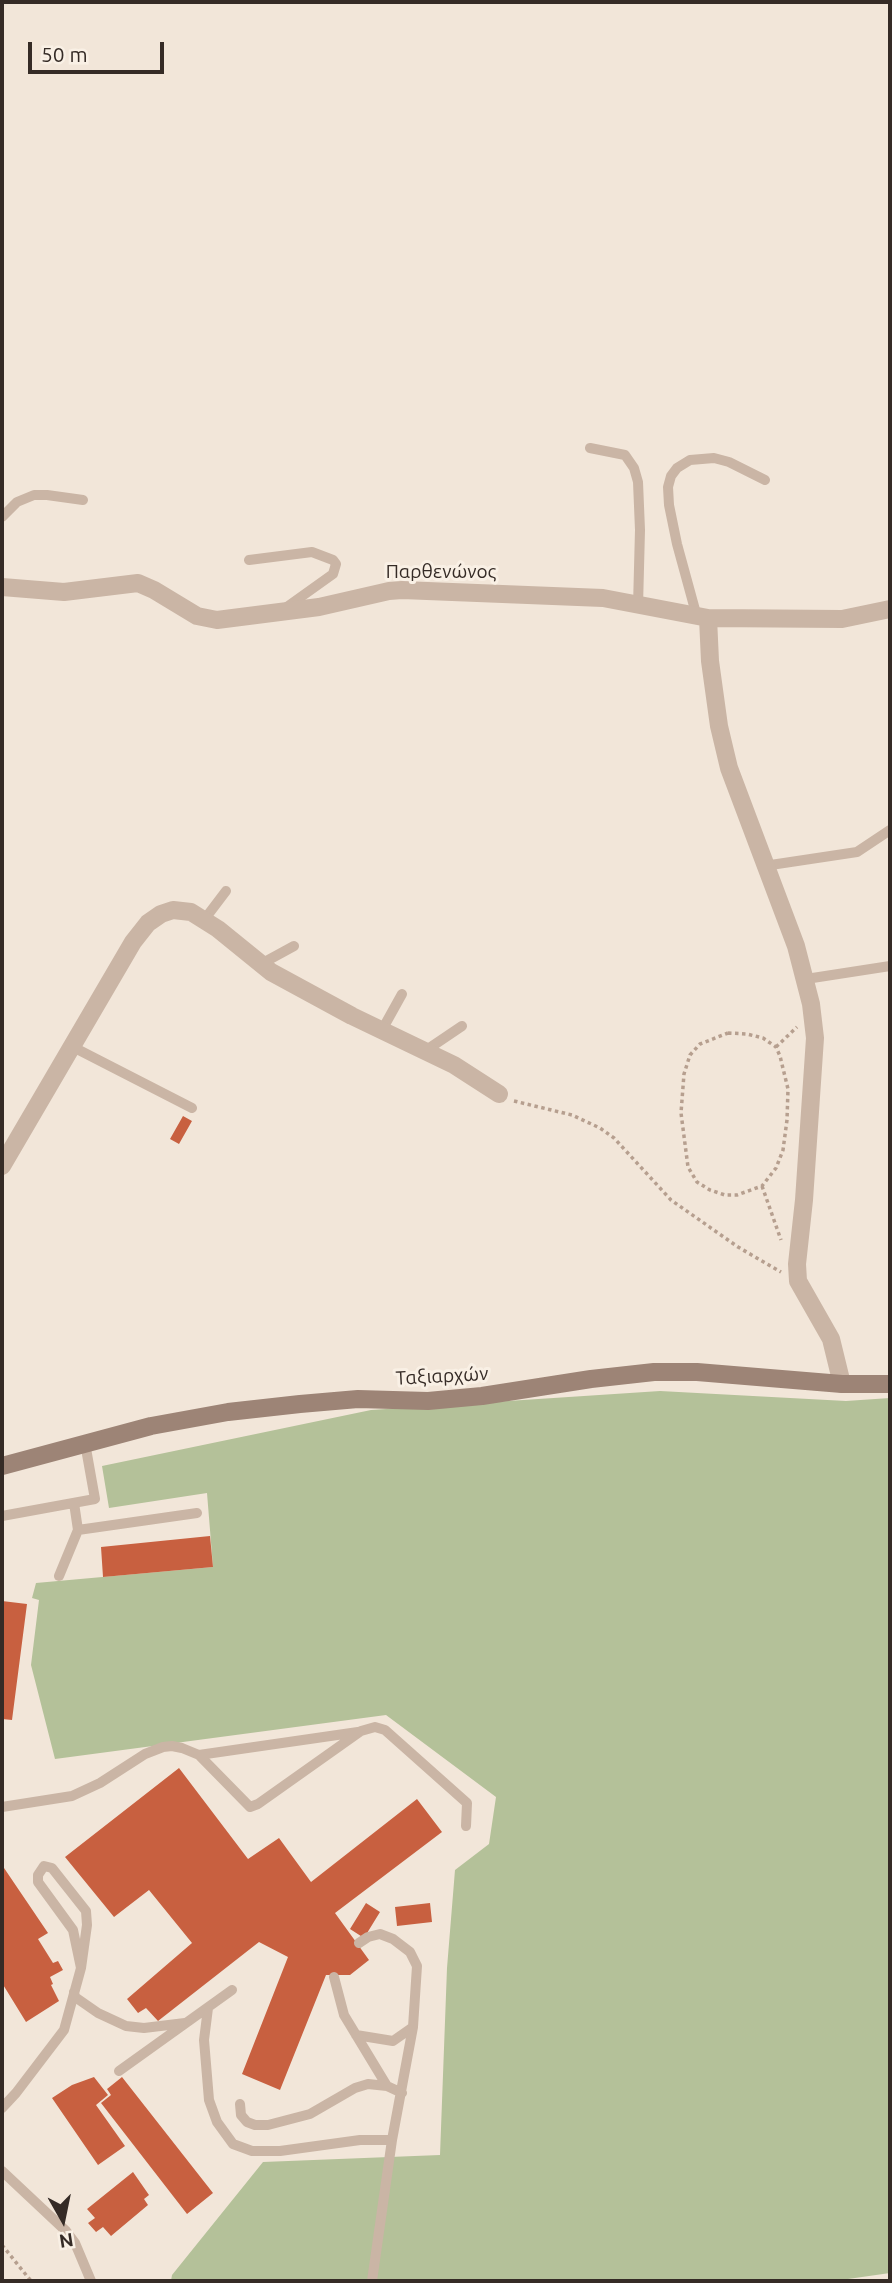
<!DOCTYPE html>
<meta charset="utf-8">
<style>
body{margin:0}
#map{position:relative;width:892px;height:2283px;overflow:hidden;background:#f2e6d9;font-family:Ubuntu,sans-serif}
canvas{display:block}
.frame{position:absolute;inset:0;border:4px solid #352b26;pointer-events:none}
.north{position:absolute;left:28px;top:2185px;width:70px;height:70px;-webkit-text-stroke:5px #f9f0e5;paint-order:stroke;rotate:171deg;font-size:19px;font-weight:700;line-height:28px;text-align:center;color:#352b26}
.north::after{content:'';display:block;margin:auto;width:24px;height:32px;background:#352b26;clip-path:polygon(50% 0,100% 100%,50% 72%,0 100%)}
.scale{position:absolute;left:28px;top:42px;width:136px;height:32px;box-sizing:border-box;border:4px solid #352b26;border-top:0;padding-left:9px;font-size:21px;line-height:24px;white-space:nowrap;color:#352b26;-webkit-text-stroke:5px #f9f0e5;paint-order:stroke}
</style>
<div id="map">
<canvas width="892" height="2283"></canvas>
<div class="frame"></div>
<div class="north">N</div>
<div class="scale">50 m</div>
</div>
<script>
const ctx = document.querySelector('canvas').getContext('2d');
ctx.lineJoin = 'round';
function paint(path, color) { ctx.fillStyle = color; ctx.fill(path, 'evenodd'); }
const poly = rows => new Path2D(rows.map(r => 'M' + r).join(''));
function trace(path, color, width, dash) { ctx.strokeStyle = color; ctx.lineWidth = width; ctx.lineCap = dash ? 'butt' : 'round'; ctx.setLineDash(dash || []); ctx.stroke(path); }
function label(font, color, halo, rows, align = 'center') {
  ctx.font = font + ' Ubuntu,sans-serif'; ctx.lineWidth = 6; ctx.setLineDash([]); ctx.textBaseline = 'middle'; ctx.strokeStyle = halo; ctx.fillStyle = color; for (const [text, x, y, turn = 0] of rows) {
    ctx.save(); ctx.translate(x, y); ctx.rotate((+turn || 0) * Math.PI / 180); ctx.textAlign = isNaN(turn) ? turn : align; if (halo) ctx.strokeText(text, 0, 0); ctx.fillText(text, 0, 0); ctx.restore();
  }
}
const green = poly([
 [660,1391,846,1401,890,1398,890,2273,834,2281,171,2281,172,2275,263,2162,440,2155,447,1968,455,1870,489,1844,496,1797,386,1715,55,1759,31,1665,39,1600,32,1598,36,1583,213,1567,207,1493,109,1508,102,1466,371,1410]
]);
const building = poly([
 [183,1116,192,1121,179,1144,170,1139],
 [210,1536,213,1567,103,1577,101,1547],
 [2,1601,27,1604,12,1720,2,1719],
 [179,1768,248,1859,279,1838,311,1882,417,1799,442,1832,335,1913,369,1960,350,1975,326,1975,280,2090,242,2074,288,1957,259,1942,158,2021,146,2008,138,2013,127,1999,192,1943,149,1890,114,1917,65,1857],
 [2,1865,48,1933,38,1939,53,1963,58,1961,63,1970,50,1977,53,1984,51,1985,59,2001,26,2022,2,1983],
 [366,1903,380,1912,364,1938,350,1929],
 [430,1903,432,1922,397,1926,395,1907],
 [94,2077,108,2095,96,2105,125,2146,98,2165,52,2098,72,2085],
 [122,2077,213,2193,187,2214,101,2103,111,2095,107,2089],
 [133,2172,149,2195,144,2199,148,2205,111,2236,103,2227,96,2232,88,2223,95,2218,87,2209]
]);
const path = poly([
 [728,1033,747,1034,763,1038,776,1047,780,1056,788,1089,787,1120,783,1150,776,1168,762,1186,737,1195,725,1195,710,1190,697,1182,688,1167,681,1113,684,1074,690,1055,700,1044,728,1033],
 [776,1047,797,1027],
 [514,1101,572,1115,600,1128,614,1138,671,1200,738,1247,781,1272],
 [762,1186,781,1240],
 [2,2245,31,2281]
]);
const lane = poly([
 [590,448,625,455,634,468,638,482,640,530,638,606],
 [2,517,17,502,34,495,47,495,83,500],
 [249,560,312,552,333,560,336,564,333,574,284,609],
 [697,617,677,544,669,505,668,487,671,476,677,468,690,460,714,458,729,462,765,480],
 [764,866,857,852,890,830],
 [204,920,226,891],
 [261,964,294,946],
 [806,979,890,966],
 [382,1030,402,994],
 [73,1047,192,1108],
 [425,1051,462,1026],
 [2,1516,95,1499,85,1443],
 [78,1530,197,1513],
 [59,1576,78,1530,74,1503],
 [199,1755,358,1732],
 [2,1807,72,1796,100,1783,145,1754,163,1747,172,1746,182,1748,199,1755,250,1807,258,1804,361,1731,375,1727,385,1730,467,1803,466,1826],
 [359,1943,368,1937,380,1934,393,1939,410,1952,417,1966,413,2027,392,2140,372,2281],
 [334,1977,344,2015,387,2086],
 [74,1992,75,1997,98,2013,126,2026,144,2028,185,2023],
 [208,2008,204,2040,209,2100,217,2122,233,2144,252,2151,280,2151,360,2140,392,2140],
 [356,2035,393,2041,413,2027],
 [119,2071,232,1990],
 [240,2104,241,2115,247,2122,255,2125,268,2125,310,2114,355,2088,368,2084,387,2086,402,2093],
 [2,2108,16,2093,64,2030,81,1968,87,1925,86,1911,52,1868,44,1866,38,1875,38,1882,73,1930,81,1968],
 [2,2171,66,2231,75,2243,91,2281]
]);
const street = poly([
 [2,587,64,592,138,583,154,590,197,616,217,620,319,607,389,591,402,590,603,598,708,618,842,619,890,609],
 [708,618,710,661,719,726,729,768,796,946,811,1004,815,1038,804,1200,797,1264,798,1281,831,1339,842,1384],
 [2,1166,133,942,148,923,161,914,173,910,191,912,218,929,271,972,352,1016,454,1065,499,1094]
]);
const secondary = poly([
 [2,1466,151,1426,228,1412,300,1404,358,1399,428,1401,482,1396,591,1379,654,1372,697,1372,842,1384,890,1384]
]);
const streetNames = [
 ["Παρθενώνος",441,572],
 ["Ταξιαρχών",442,1376,-3]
];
paint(green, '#b4c199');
paint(building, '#c86040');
trace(path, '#b69f8f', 3.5, [3.5, 3.5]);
trace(lane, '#cab5a5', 10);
trace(street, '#cab5a5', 18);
trace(secondary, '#9d8476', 18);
label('19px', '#352b26', '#f9f0e5', streetNames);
</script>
